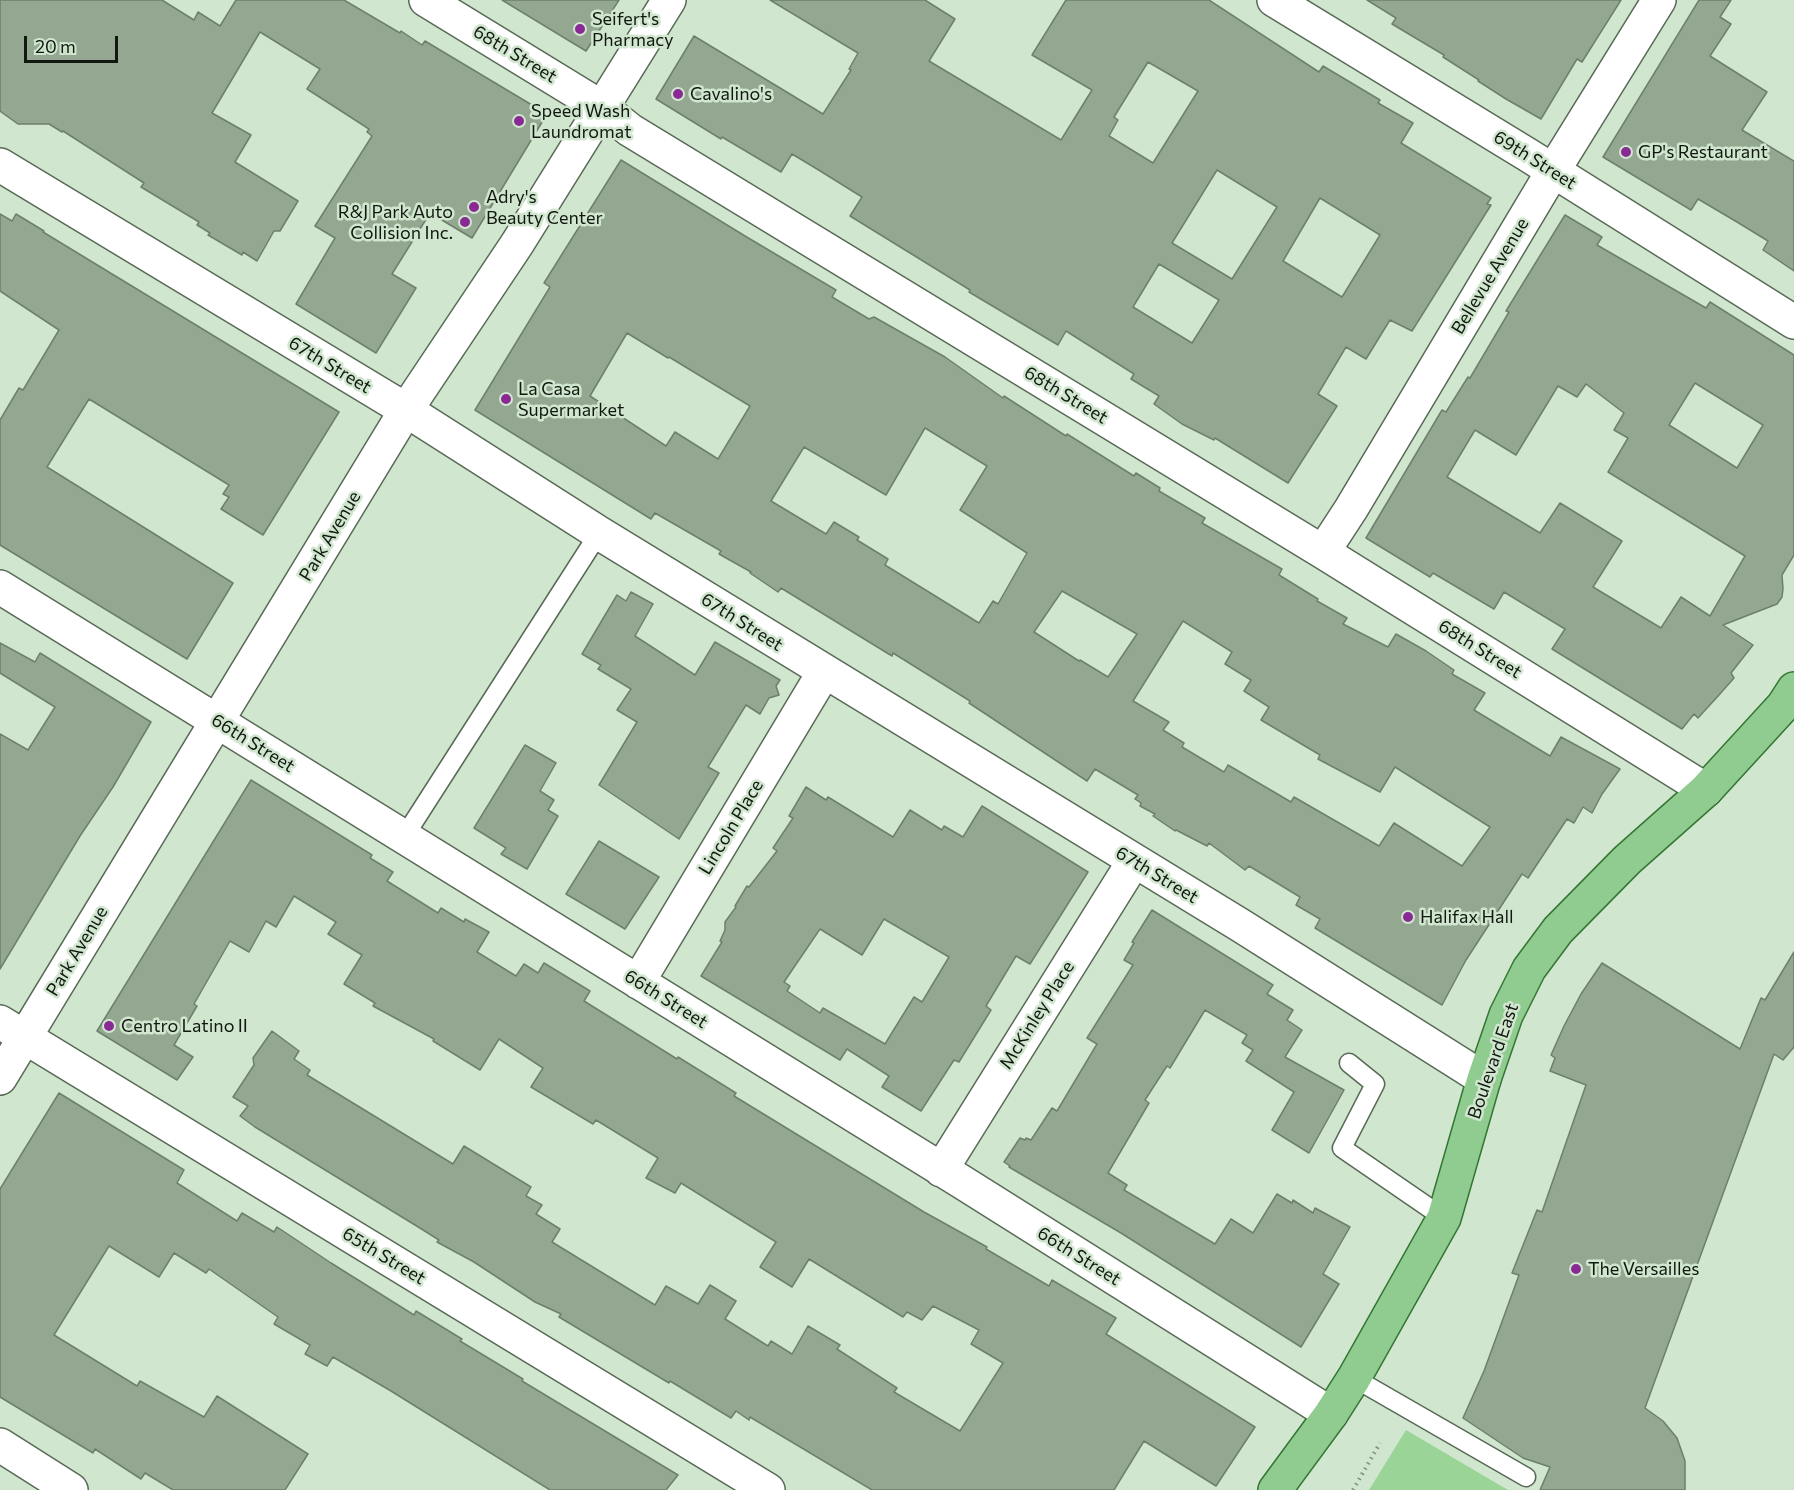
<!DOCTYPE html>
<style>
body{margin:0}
#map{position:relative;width:1794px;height:1490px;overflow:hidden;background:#d1e6cf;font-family:Commissioner,sans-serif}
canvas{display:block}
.scale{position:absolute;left:24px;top:36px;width:94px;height:27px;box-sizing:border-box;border:3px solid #101810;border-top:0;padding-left:8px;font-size:18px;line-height:21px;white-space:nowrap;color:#101810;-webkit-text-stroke:4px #d1e6cf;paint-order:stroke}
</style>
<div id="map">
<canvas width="1794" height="1490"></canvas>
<div class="scale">20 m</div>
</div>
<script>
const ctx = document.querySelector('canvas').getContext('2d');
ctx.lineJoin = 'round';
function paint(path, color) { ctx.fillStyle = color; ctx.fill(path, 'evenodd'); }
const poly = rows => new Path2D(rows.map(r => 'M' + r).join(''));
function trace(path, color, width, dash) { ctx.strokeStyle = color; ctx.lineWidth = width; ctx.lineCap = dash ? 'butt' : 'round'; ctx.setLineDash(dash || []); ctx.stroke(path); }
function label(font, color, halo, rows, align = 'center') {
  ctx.font = font + ' Commissioner,sans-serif'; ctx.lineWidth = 5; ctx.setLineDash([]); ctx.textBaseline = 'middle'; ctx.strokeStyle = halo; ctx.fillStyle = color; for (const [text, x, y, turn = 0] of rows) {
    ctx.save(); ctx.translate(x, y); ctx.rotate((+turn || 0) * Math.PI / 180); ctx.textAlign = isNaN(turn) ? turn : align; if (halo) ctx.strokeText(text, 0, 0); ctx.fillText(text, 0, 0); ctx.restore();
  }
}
const green = poly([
 [1406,1430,1508,1490,1369,1490]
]);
const building = poly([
 [0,0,162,0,194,20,198,12,220,26,236,0,344,0,400,33,401,31,422,45,425,41,547,114,472,238,430,213,392,274,416,288,376,353,296,304,335,238,315,226,372,136,367,132,369,129,307,89,320,69,260,32,212,113,251,135,235,162,298,201,280,231,274,231,257,261,243,252,242,255,208,235,210,233,197,225,199,222,141,187,144,183,63,131,62,132,49,124,18,124,0,111,0,0],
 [502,0,619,0,586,51,502,0],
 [770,0,925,0,955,19,929,61,1061,140,1092,90,1032,55,1066,0,1209,0,1319,72,1323,66,1380,100,1378,103,1413,123,1401,143,1491,198,1487,204,1491,205,1412,331,1390,320,1366,359,1346,347,1318,394,1337,406,1288,483,1215,438,1214,440,1182,424,1154,404,1159,396,1131,379,1134,374,1066,331,1058,345,969,292,970,290,850,216,862,197,817,169,792,154,781,172,722,137,721,139,656,99,694,36,823,114,851,70,849,69,858,53,770,0],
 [1148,62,1198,91,1153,163,1109,136,1118,120,1114,117,1148,62],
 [1217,170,1277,207,1232,279,1172,243,1217,170],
 [1320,198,1380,235,1342,297,1283,261,1320,198],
 [1159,264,1219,300,1192,343,1133,307,1159,264],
 [1367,0,1621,0,1582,62,1577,59,1541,119,1506,99,1478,81,1479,80,1443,57,1444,55,1392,24,1396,18,1367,0],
 [1699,0,1731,0,1720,17,1731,24,1710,56,1767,92,1742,130,1794,161,1794,271,1763,250,1768,241,1737,222,1698,199,1691,210,1603,157,1699,0],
 [621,160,745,236,836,290,832,297,869,319,874,317,945,357,1003,398,1004,396,1066,436,1067,434,1134,476,1136,473,1160,488,1159,491,1205,518,1202,523,1282,569,1279,575,1318,599,1317,601,1347,618,1343,624,1388,647,1396,634,1426,651,1454,670,1452,674,1485,693,1474,710,1550,756,1561,737,1620,769,1602,794,1592,813,1583,807,1574,823,1567,819,1528,878,1522,874,1466,960,1442,1005,1315,928,1320,919,1296,905,1300,897,1249,866,1245,870,1209,843,1207,846,1176,830,1175,831,1153,816,1155,814,1140,806,1141,803,1135,799,1138,795,1095,769,1087,781,969,703,970,701,893,653,892,656,781,588,778,592,750,573,751,572,719,554,721,551,655,513,651,519,475,410,550,287,544,283,621,160],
 [627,333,668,358,669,357,750,406,718,459,675,432,666,446,590,396,627,333],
 [925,428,987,466,960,510,1027,553,998,604,993,601,979,623,885,565,888,559,857,540,859,537,834,522,826,534,771,501,804,447,886,495,925,428],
 [1062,591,1137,634,1108,677,1080,660,1079,661,1034,632,1062,591],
 [1183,621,1232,652,1225,664,1251,680,1244,691,1269,707,1261,720,1320,755,1318,759,1380,792,1395,767,1490,827,1462,866,1394,823,1379,846,1294,797,1291,802,1228,765,1224,772,1182,747,1184,743,1163,730,1169,722,1133,701,1183,621],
 [0,214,12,221,16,214,44,231,43,232,339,412,263,535,221,509,229,497,223,494,229,485,89,399,47,467,233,583,187,659,0,545,0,420,19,388,23,390,59,330,0,291,0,214],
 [1565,215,1602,237,1597,245,1706,308,1710,302,1794,355,1794,555,1782,575,1783,589,1782,597,1777,604,1723,625,1753,645,1731,673,1734,678,1719,695,1698,718,1694,714,1682,729,1552,649,1565,629,1527,606,1504,592,1494,609,1433,573,1430,577,1366,538,1442,410,1446,412,1468,377,1470,378,1509,312,1506,311,1565,215],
 [1695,383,1763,425,1737,468,1669,425,1695,383],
 [1586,384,1624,413,1614,430,1628,438,1608,472,1745,556,1710,616,1681,597,1661,628,1593,587,1622,541,1560,503,1540,533,1447,477,1475,430,1516,455,1558,386,1577,397,1586,384],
 [631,592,653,604,635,636,695,675,715,642,780,680,776,686,779,695,769,698,760,714,746,705,708,767,719,773,679,839,599,785,637,722,617,710,631,689,598,669,601,665,582,654,617,595,626,601,631,592],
 [0,643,35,662,40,653,151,722,113,787,80,836,0,969,0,734,28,750,55,707,0,673,0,643],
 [525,745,556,763,540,791,554,800,548,810,558,816,527,869,501,854,506,848,474,828,525,745],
 [251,780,372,855,370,858,393,872,387,881,438,913,441,908,464,922,465,919,489,932,477,952,516,976,524,964,538,973,544,963,590,991,584,1001,677,1059,678,1057,736,1093,734,1096,924,1212,987,1247,986,1249,1049,1286,1052,1280,1116,1318,1106,1334,1255,1427,1216,1486,1144,1441,1114,1490,872,1490,750,1417,749,1420,736,1411,731,1418,670,1381,669,1383,559,1317,561,1314,535,1302,474,1262,437,1242,439,1240,415,1225,255,1127,240,1116,248,1106,233,1097,254,1065,253,1058,272,1031,299,1051,294,1059,310,1070,307,1075,453,1164,464,1146,531,1187,526,1196,542,1205,536,1214,560,1229,552,1242,655,1305,666,1286,698,1304,710,1285,736,1301,725,1319,768,1346,771,1341,792,1354,808,1326,840,1345,837,1349,897,1388,894,1392,960,1431,1003,1363,971,1344,979,1330,933,1306,922,1320,907,1312,903,1317,809,1259,792,1287,760,1267,776,1242,681,1183,675,1193,646,1178,658,1158,596,1120,593,1124,531,1087,543,1068,499,1039,480,1070,433,1041,434,1039,373,1006,375,1003,344,984,362,955,328,934,336,922,294,896,276,927,266,921,249,952,230,941,194,1004,197,1006,174,1045,193,1057,177,1080,97,1031,251,780],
 [806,787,826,800,828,797,893,837,910,810,942,830,944,826,963,837,982,806,1088,872,1030,964,1016,956,986,1006,991,1010,959,1062,954,1060,921,1111,882,1087,889,1076,847,1049,840,1060,701,976,722,942,720,941,725,930,725,922,736,907,735,906,747,886,749,887,777,851,773,848,793,818,789,816,806,787],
 [884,919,949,957,922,1002,914,997,885,1044,823,1008,820,1013,787,991,790,986,784,982,820,929,862,955,884,919],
 [599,841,659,877,625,929,566,894,599,841],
 [1152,910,1273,985,1267,994,1293,1010,1287,1020,1302,1030,1285,1057,1344,1090,1309,1153,1272,1130,1294,1092,1246,1061,1253,1050,1242,1043,1247,1035,1205,1010,1170,1068,1167,1066,1145,1100,1149,1103,1108,1173,1127,1185,1124,1190,1215,1244,1231,1219,1253,1233,1277,1194,1292,1203,1293,1200,1313,1213,1315,1208,1350,1227,1323,1274,1339,1284,1301,1347,1121,1233,1009,1167,1010,1166,1004,1162,1020,1138,1025,1140,1026,1138,1031,1140,1052,1108,1057,1111,1097,1044,1087,1038,1133,965,1124,960,1134,943,1132,942,1152,910],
 [1794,952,1794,1047,1783,1060,1774,1054,1645,1408,1663,1421,1677,1438,1685,1461,1685,1490,1540,1490,1550,1467,1523,1458,1463,1418,1484,1371,1519,1275,1512,1273,1537,1210,1542,1212,1586,1085,1550,1071,1555,1058,1551,1055,1564,1026,1581,994,1602,963,1740,1049,1761,998,1765,1000,1794,952],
 [59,1093,184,1170,177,1183,237,1221,242,1213,274,1232,277,1227,331,1263,414,1315,416,1311,462,1339,460,1341,523,1379,522,1381,678,1475,666,1490,550,1490,391,1391,333,1357,327,1366,305,1354,310,1345,274,1324,278,1317,209,1269,206,1273,174,1253,159,1277,109,1246,54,1335,137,1386,140,1381,204,1417,217,1396,308,1454,285,1490,173,1490,145,1473,141,1479,95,1449,93,1453,0,1397,0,1189,59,1093]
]);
const path = poly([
 [1353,1490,1380,1443]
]);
const service = poly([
 [404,837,599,533],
 [1349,1063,1375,1084,1342,1148,1444,1218],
 [1354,1378,1526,1477]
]);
const minor = poly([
 [426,0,601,107,630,130,1323,552,1706,790],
 [0,165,406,410,599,533,1240,925,1484,1079],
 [1323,552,1351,509,1553,171,1659,0],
 [0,587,962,1182,1331,1414],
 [638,982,824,672],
 [0,1022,768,1490],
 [941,1170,1134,861],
 [0,1445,71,1490]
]);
const tertiary = poly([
 [1274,0,1528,155,1794,322],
 [0,1078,406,410,517,244,669,0]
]);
const primary = poly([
 [1275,1490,1331,1414,1354,1378,1444,1218,1484,1079,1506,1015,1529,969,1558,930,1627,860,1706,790,1783,706,1794,689]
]);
const markers = [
 [580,29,6,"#892a94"],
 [678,94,6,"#892a94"],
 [519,121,6,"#892a94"],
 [1626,152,6,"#892a94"],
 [474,207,6,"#892a94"],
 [465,222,6,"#892a94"],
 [506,399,6,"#892a94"],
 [1408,917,6,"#892a94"],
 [109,1026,6,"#892a94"],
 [1576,1269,6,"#892a94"]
];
const poiNames = [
 ["Seifert's",592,19],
 ["Pharmacy",592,40],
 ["Cavalino's",690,94],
 ["Speed Wash",531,111],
 ["Laundromat",531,132],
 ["GP's Restaurant",1638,152],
 ["Adry's",486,197],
 ["Beauty Center",486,218],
 ["R&J Park Auto",453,212,"right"],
 ["Collision Inc.",453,233,"right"],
 ["La Casa",518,389],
 ["Supermarket",518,410],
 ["Halifax Hall",1420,917],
 ["Centro Latino II",121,1026],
 ["The Versailles",1588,1269]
];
const streetNames = [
 ["68th Street",515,54,31],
 ["69th Street",1535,160,32],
 ["Bellevue Avenue",1490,276,-59],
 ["67th Street",330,365,31],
 ["68th Street",1066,395,31],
 ["Park Avenue",330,536,-59],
 ["67th Street",742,622,32],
 ["68th Street",1480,649,32],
 ["66th Street",253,743,32],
 ["Lincoln Place",731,827,-59],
 ["67th Street",1157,875,31],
 ["Park Avenue",77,951,-59],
 ["66th Street",666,999,32],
 ["McKinley Place",1037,1015,-58],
 ["Boulevard East",1493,1061,-71],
 ["65th Street",384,1256,31],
 ["66th Street",1079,1256,32]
];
paint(green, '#9ad497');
paint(building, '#93a791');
trace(building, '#6c806b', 1.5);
trace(service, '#586a56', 21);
trace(minor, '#586a56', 36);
trace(tertiary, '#586a56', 36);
trace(primary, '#337633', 36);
trace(path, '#7e8d7d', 4, [1.5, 4.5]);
trace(service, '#fff', 18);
trace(minor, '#fff', 33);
trace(tertiary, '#fff', 33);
trace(primary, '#90cb90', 33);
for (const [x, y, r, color] of markers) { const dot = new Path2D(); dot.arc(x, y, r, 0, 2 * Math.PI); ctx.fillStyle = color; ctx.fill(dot); trace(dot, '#d1e6cf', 2); }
label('18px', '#101810', '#d1e6cf', poiNames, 'left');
label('18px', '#101810', '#d1e6cf', streetNames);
</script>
